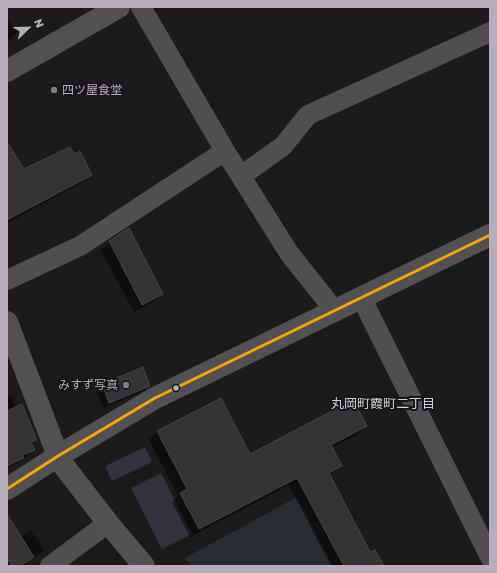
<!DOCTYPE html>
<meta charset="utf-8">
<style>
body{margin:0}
#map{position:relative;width:497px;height:573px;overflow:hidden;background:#1b1b1b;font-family:"Golos Text",sans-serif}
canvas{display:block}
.frame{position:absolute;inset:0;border:8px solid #b6aeba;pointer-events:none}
.north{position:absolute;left:8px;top:8px;width:40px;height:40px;-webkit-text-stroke:3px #171517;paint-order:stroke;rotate:67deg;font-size:11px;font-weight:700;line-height:16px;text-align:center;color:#b6aeba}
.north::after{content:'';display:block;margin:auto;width:14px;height:18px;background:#b6aeba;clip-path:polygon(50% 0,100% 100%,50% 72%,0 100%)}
</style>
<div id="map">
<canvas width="497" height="573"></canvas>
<div class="frame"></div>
<div class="north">N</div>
</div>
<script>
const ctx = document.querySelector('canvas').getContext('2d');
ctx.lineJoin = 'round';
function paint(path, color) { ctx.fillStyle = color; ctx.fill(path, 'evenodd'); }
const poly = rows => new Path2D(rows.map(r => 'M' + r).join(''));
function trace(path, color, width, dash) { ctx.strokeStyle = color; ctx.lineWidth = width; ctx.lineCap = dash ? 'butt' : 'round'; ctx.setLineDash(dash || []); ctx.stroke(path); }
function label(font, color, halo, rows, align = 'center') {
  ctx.font = font + ' "Golos Text","Noto Sans JP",sans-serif'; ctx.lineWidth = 4; ctx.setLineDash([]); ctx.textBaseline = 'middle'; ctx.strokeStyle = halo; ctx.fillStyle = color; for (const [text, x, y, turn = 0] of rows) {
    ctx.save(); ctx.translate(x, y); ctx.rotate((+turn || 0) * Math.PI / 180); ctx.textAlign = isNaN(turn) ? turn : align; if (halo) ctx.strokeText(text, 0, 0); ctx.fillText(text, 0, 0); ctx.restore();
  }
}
const green = poly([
 [297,497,333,566,191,566,185,558]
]);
const water = poly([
 [145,447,152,462,112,481,105,466],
 [161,473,192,534,162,549,131,488]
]);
const shadow = poly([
 [7,17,17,33,7,41],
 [7,144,24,171,74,156,91,175,83,182,7,223],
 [110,241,162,294,153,302,134,312,101,250],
 [142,369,149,386,143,391,104,408,96,391,102,385],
 [7,394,8,397,11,396,16,408,35,439,31,444,34,450,18,463,7,468],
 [366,426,357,435,331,448,341,466,329,476,370,554,383,566,331,566,289,485,190,537,172,502,178,496,149,440,157,432,250,456],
 [7,516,21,537,31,531,44,550,38,555,25,563,27,566,7,566]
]);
const building = poly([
 [7,142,24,169,70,147,74,154,80,151,92,175,7,220,7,142],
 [129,228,163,294,142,305,109,241,129,228],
 [143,367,150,386,109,403,102,384,143,367],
 [221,398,250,454,353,400,367,426,331,445,342,466,329,473,370,552,375,550,384,566,344,566,297,478,199,529,180,493,187,489,157,431,221,398],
 [22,404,37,440,31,442,35,450,23,455,24,458,7,466,7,411,22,404],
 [7,514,34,557,20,566,12,566,7,558,7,514]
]);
const street = poly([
 [141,7,225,151,289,253,335,311],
 [241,176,283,146,308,115,490,32],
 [7,280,80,246,225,151],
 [361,297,490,557],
 [50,566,108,523]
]);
const secondary = poly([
 [7,322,58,456,67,470,108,523,144,566],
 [7,489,58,456,155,398,490,235]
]);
const primary = poly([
 [7,71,119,7]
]);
const bus1 = poly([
 [7,489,58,456,155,398,490,235]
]);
const markers = [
 [54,90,4,"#807b82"],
 [126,385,4,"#807b82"],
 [176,388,3.5,"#b6aeba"]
];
const poiNames = [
 ["四ツ屋食堂",62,90],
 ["みすず写真",118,385,"right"]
];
const neighbourhoodNames = [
 ["丸岡町霞町二丁目",383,404]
];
paint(green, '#272d2e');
paint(water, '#36313e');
paint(shadow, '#0007');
paint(building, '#353335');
trace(building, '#464447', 1);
trace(street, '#504e51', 20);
trace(secondary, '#535053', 22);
trace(primary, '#515052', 22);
trace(bus1, '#f7a600', 3);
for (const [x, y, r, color] of markers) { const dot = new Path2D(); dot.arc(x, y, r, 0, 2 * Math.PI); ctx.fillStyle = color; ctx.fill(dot); trace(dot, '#171517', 1.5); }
label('12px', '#b6aeba', '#171517', poiNames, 'left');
label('13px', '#d4cfd7', '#171517', neighbourhoodNames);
</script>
